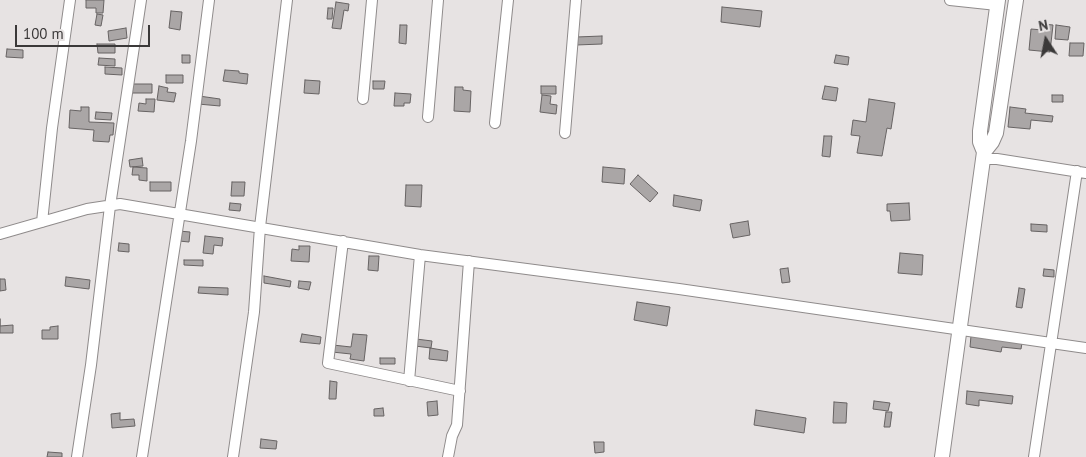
<!DOCTYPE html>
<style>
body{margin:0}
#map{position:relative;width:1086px;height:457px;overflow:hidden;background:#e7e3e3;font-family:"PT Sans",sans-serif}
canvas{display:block}
.north{position:absolute;left:1021px;top:15px;width:50px;height:50px;-webkit-text-stroke:4px #e7e3e3;paint-order:stroke;rotate:349deg;font-size:14px;font-weight:700;line-height:20px;text-align:center;color:#3b3939}
.north::after{content:'';display:block;margin:auto;width:18px;height:22px;background:#3b3939;clip-path:polygon(50% 0,100% 100%,50% 72%,0 100%)}
.scale{position:absolute;left:15px;top:25px;width:135px;height:22px;box-sizing:border-box;border:2px solid #3b3939;border-top:0;padding-left:6px;font-size:15px;line-height:18px;white-space:nowrap;color:#3b3939;-webkit-text-stroke:4px #e7e3e3;paint-order:stroke}
</style>
<div id="map">
<canvas width="1086" height="457"></canvas>
<div class="north">N</div>
<div class="scale">100 m</div>
</div>
<script>
const ctx = document.querySelector('canvas').getContext('2d');
ctx.lineJoin = 'round';
function paint(path, color) { ctx.fillStyle = color; ctx.fill(path, 'evenodd'); }
const poly = rows => new Path2D(rows.map(r => 'M' + r).join(''));
function trace(path, color, width, dash) { ctx.strokeStyle = color; ctx.lineWidth = width; ctx.lineCap = dash ? 'butt' : 'round'; ctx.setLineDash(dash || []); ctx.stroke(path); }
const building = poly([
 [86,0,104,0,103,13,96,13,96,8,86,8,86,0],
 [336,2,349,4,348,11,344,10,341,29,332,28,336,2],
 [722,7,762,11,760,27,721,22,722,7],
 [328,8,333,8,332,19,327,19,328,8],
 [171,11,182,12,180,30,169,28,171,11],
 [97,14,103,15,101,26,95,25,97,14],
 [1043,24,1053,25,1050,52,1029,50,1031,29,1043,30,1043,24],
 [400,25,407,25,406,44,399,43,400,25],
 [1056,25,1070,27,1068,40,1055,39,1056,25],
 [126,28,127,38,109,41,108,31,126,28],
 [602,36,602,44,576,45,576,37,602,36],
 [1070,43,1084,43,1083,56,1069,56,1070,43],
 [97,44,115,44,115,53,98,53,97,44],
 [7,49,23,50,23,58,6,57,7,49],
 [182,55,190,55,190,63,182,63,182,55],
 [836,55,849,57,848,65,834,63,836,55],
 [99,58,115,59,115,66,98,65,99,58],
 [105,67,122,68,122,75,105,74,105,67],
 [225,70,239,71,239,73,248,74,247,84,223,81,225,70],
 [166,75,183,75,183,83,166,83,166,75],
 [305,80,320,81,319,94,304,93,305,80],
 [373,81,385,81,384,89,373,89,373,81],
 [132,84,152,84,152,93,132,93,132,84],
 [159,86,168,88,167,92,176,93,174,102,157,100,159,86],
 [541,86,556,86,556,94,541,94,541,86],
 [825,86,838,88,836,101,822,99,825,86],
 [455,87,463,87,463,90,471,91,470,112,454,111,455,87],
 [395,93,411,94,410,103,404,103,404,106,394,106,395,93],
 [542,95,551,96,550,104,557,105,556,114,540,112,542,95],
 [1052,95,1063,95,1063,102,1052,102,1052,95],
 [199,96,220,99,220,106,198,104,199,96],
 [146,99,155,99,154,112,138,111,139,103,146,104,146,99],
 [869,99,895,103,891,129,887,128,882,156,857,153,860,136,851,135,853,120,866,122,869,99],
 [81,107,89,107,89,122,114,123,113,135,110,135,109,142,93,141,94,130,69,128,70,110,81,111,81,107],
 [1010,107,1026,109,1025,113,1053,116,1052,122,1031,120,1030,129,1008,127,1010,107],
 [96,112,112,113,111,120,95,119,96,112],
 [824,136,832,136,830,157,822,156,824,136],
 [142,158,143,166,130,167,129,160,142,158],
 [133,167,147,168,147,181,139,180,139,175,132,175,133,167],
 [603,167,625,169,624,184,602,182,603,167],
 [638,175,658,193,650,202,630,184,638,175],
 [150,182,171,182,171,191,150,191,150,182],
 [232,182,245,182,244,196,231,196,232,182],
 [406,185,422,185,421,207,405,206,406,185],
 [674,195,702,200,700,211,673,206,674,195],
 [230,203,241,204,240,211,229,210,230,203],
 [909,203,910,220,891,221,890,211,887,211,887,204,909,203],
 [748,221,750,235,733,238,730,224,748,221],
 [1031,224,1047,225,1047,232,1031,231,1031,224],
 [179,231,190,232,189,242,179,241,179,231],
 [205,236,223,238,222,246,214,245,213,254,203,253,205,236],
 [119,243,129,244,129,252,118,251,119,243],
 [299,246,310,246,309,262,291,261,292,249,299,250,299,246],
 [900,253,923,255,922,275,898,273,900,253],
 [369,256,379,256,378,271,368,270,369,256],
 [184,260,203,260,203,266,184,265,184,260],
 [788,268,790,282,782,283,780,269,788,268],
 [1044,269,1054,270,1054,277,1043,276,1044,269],
 [264,276,291,281,290,287,264,283,264,276],
 [66,277,90,280,89,289,65,286,66,277],
 [0,279,5,279,6,290,0,291,0,279],
 [299,281,311,282,309,290,298,288,299,281],
 [199,287,228,288,228,295,198,293,199,287],
 [1019,288,1025,289,1022,308,1016,307,1019,288],
 [637,302,670,307,667,326,634,320,637,302],
 [0,319,0,326,13,325,13,333,0,333,0,319],
 [58,326,58,339,42,339,42,330,50,330,50,327,58,326],
 [302,334,321,337,320,344,300,342,302,334],
 [353,334,367,335,364,361,350,359,351,354,332,352,333,345,351,347,353,334],
 [971,336,1022,343,1021,349,1002,347,1001,352,970,347,971,336],
 [416,339,432,341,431,348,415,346,416,339],
 [430,348,448,351,447,361,429,359,430,348],
 [380,358,395,358,395,364,380,364,380,358],
 [330,381,337,382,336,399,329,399,330,381],
 [967,391,1013,396,1012,404,979,400,979,406,966,404,967,391],
 [437,401,438,415,428,416,427,402,437,401],
 [874,401,890,403,888,411,873,409,874,401],
 [834,402,847,403,846,423,833,423,834,402],
 [383,408,384,416,374,416,374,409,383,408],
 [756,410,806,418,804,433,754,425,756,410],
 [886,412,892,412,890,427,884,427,886,412],
 [120,413,120,420,134,419,135,426,112,428,111,414,120,413],
 [261,439,277,441,276,449,260,448,261,439],
 [594,442,604,442,604,452,595,453,594,442],
 [48,452,62,453,62,457,47,457,48,452]
]);
const minor = poly([
 [950,0,997,5],
 [363,99,372,0],
 [428,117,438,0],
 [495,123,508,0],
 [565,133,576,0],
 [983,159,997,159,1086,173],
 [42,222,52,128,70,0],
 [0,234,87,209,120,204,420,255,679,289,1086,348],
 [343,241,328,363,460,391],
 [409,381,420,255],
 [77,457,91,365,110,206,141,0],
 [142,457,191,141,209,0],
 [233,457,254,312,260,227,287,0],
 [448,457,452,436,457,425,469,261],
 [1034,457,1077,171]
]);
const secondary = poly([
 [984,152,992,142,996,133,1016,0],
 [942,457,984,152,980,142,980,131,998,0]
]);
paint(building, '#aaa6a6');
trace(building, '#676363', 1);
trace(minor, '#8f8b8b', 12);
trace(secondary, '#8f8b8b', 16);
trace(minor, '#fff', 10);
trace(secondary, '#fff', 14);
</script>
